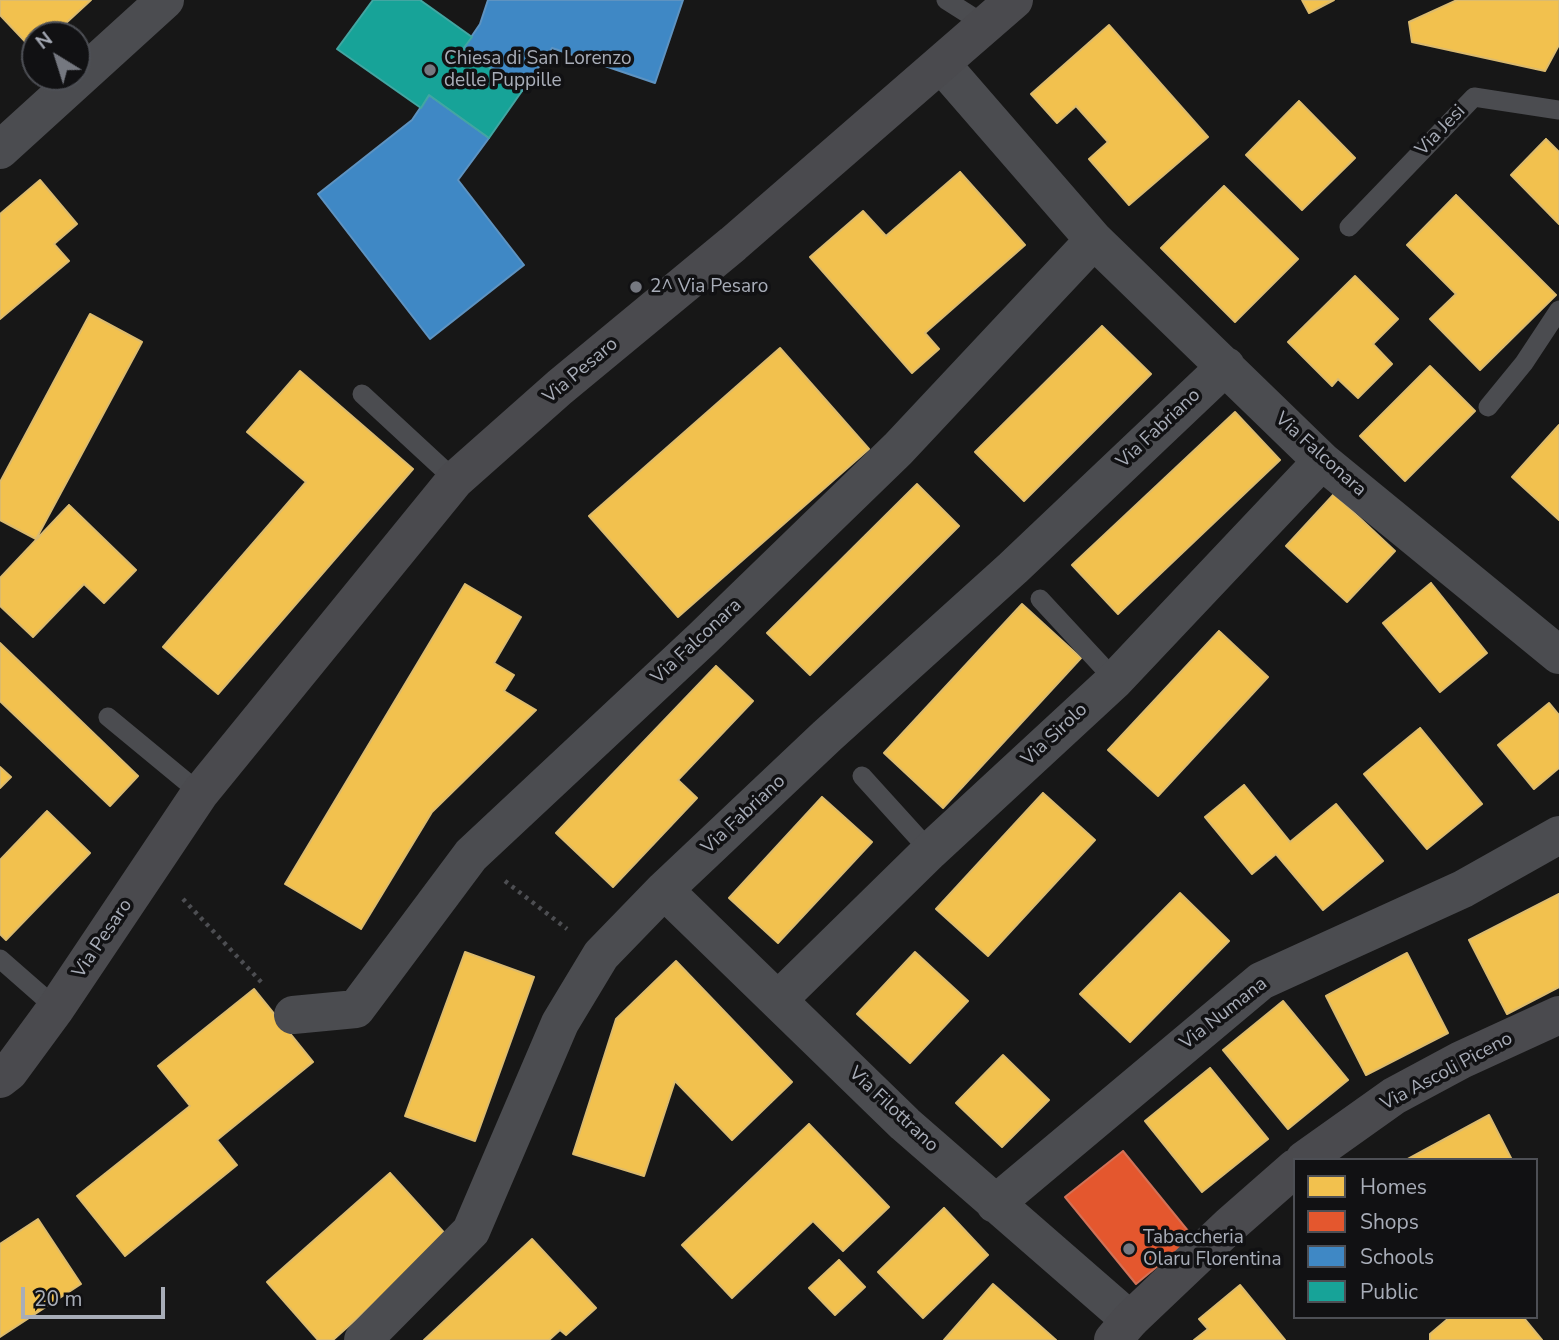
<!DOCTYPE html>
<style>
body{margin:0}
#map{position:relative;width:1559px;height:1340px;overflow:hidden;background:#171717;font-family:"Nunito Sans",sans-serif}
canvas{display:block}
.legend{position:absolute;left:1293px;top:1158px;width:245px;height:161px;box-sizing:border-box;background:#111113;border:2px solid #4d4f55;margin:0;padding:9px 12px;list-style:none;font-size:21px;color:#a8adb8}
.legend li{display:flex;align-items:center;gap:14px;height:35px}
.legend b{width:35px;border:2px solid #4d4f55}
.north{position:absolute;left:21px;top:21px;width:70px;height:70px;box-sizing:border-box;background:#111113;border:2px solid #4d4f55;border-radius:50%;rotate:322deg;font-size:19px;font-weight:700;line-height:28px;text-align:center;color:#a8adb8}
.north::after{content:'';display:block;margin:auto;width:24px;height:32px;background:#757880;clip-path:polygon(50% 0,100% 100%,50% 72%,0 100%)}
.scale{position:absolute;left:21px;top:1287px;width:144px;height:32px;box-sizing:border-box;border:4px solid #a8adb8;border-top:0;padding-left:9px;font-size:21px;line-height:24px;white-space:nowrap;color:#a8adb8;-webkit-text-stroke:5px #111113;paint-order:stroke}
</style>
<div id="map">
<canvas width="1559" height="1340"></canvas>
<ul class="legend">
<li><b style="height:19px;background:#f2c14e"></b>Homes</li>
<li><b style="height:19px;background:#e4572e"></b>Shops</li>
<li><b style="height:19px;background:#3f88c5"></b>Schools</li>
<li><b style="height:19px;background:#17a398"></b>Public</li>
</ul>
<div class="north">N</div>
<div class="scale">20 m</div>
</div>
<script>
const ctx = document.querySelector('canvas').getContext('2d');
ctx.lineJoin = 'round';
function paint(path, color) { ctx.fillStyle = color; ctx.fill(path, 'evenodd'); }
const poly = rows => new Path2D(rows.map(r => 'M' + r).join(''));
function trace(path, color, width, dash) { ctx.strokeStyle = color; ctx.lineWidth = width; ctx.lineCap = dash ? 'butt' : 'round'; ctx.setLineDash(dash || []); ctx.stroke(path); }
function label(font, color, halo, rows, align = 'center') {
  ctx.font = font + ' "Nunito Sans",sans-serif'; ctx.lineWidth = 7; ctx.setLineDash([]); ctx.textBaseline = 'middle'; ctx.strokeStyle = halo; ctx.fillStyle = color; for (const [text, x, y, turn = 0] of rows) {
    ctx.save(); ctx.translate(x, y); ctx.rotate((+turn || 0) * Math.PI / 180); ctx.textAlign = isNaN(turn) ? turn : align; if (halo) ctx.strokeText(text, 0, 0); ctx.fillText(text, 0, 0); ctx.restore();
  }
}
const homes = poly([
 [0,0,91,0,53,35,35,35,35,52,0,15,0,0],
 [1302,0,1334,0,1309,13,1302,0],
 [1457,0,1559,0,1559,45,1545,71,1412,42,1409,22,1457,0],
 [1109,25,1208,137,1129,205,1089,159,1108,142,1076,106,1057,123,1031,94,1109,25],
 [1299,101,1355,158,1302,210,1246,155,1299,101],
 [1546,139,1559,152,1559,224,1511,175,1546,139],
 [960,172,1025,245,925,333,939,349,912,373,810,257,863,211,886,236,960,172],
 [40,180,77,224,54,244,69,261,0,319,0,214,40,180],
 [1224,186,1298,259,1235,322,1161,248,1224,186],
 [1456,195,1556,295,1480,370,1430,319,1456,294,1407,245,1456,195],
 [1355,276,1398,319,1373,344,1392,364,1358,398,1338,379,1332,386,1288,342,1355,276],
 [90,314,142,342,36,539,0,520,0,482,90,314],
 [1102,326,1151,374,1024,501,975,452,1102,326],
 [780,348,869,449,678,617,589,516,780,348],
 [1430,366,1475,411,1405,481,1360,436,1430,366],
 [300,371,413,469,218,694,163,647,306,482,247,432,300,371],
 [1235,412,1280,460,1118,614,1072,565,1235,412],
 [1559,425,1559,520,1512,477,1559,425],
 [917,484,959,526,810,675,767,633,917,484],
 [1334,494,1395,551,1347,602,1286,546,1334,494],
 [69,505,136,570,104,603,84,584,33,637,0,606,0,578,69,505],
 [1431,583,1487,653,1440,692,1383,623,1431,583],
 [465,584,521,617,494,663,514,675,504,691,536,710,432,812,361,929,285,884,465,584],
 [1022,604,1081,658,943,808,884,753,1022,604],
 [1219,631,1268,677,1158,796,1108,750,1219,631],
 [0,643,138,776,110,806,0,701,0,643],
 [716,666,753,701,678,780,697,798,613,887,556,833,716,666],
 [1549,703,1559,715,1559,768,1534,789,1498,745,1549,703],
 [1420,728,1482,804,1427,849,1364,774,1420,728],
 [0,767,11,777,0,788,0,767],
 [1244,785,1290,842,1336,804,1383,861,1323,910,1276,854,1252,874,1205,817,1244,785],
 [1043,793,1095,840,988,956,936,909,1043,793],
 [822,797,872,842,778,943,729,898,822,797],
 [47,811,90,853,6,940,0,934,0,860,47,811],
 [1180,893,1229,941,1130,1042,1080,994,1180,893],
 [1559,894,1559,987,1507,1014,1469,940,1559,894],
 [465,952,534,977,475,1141,405,1116,465,952],
 [915,952,968,1001,910,1063,857,1014,915,952],
 [1407,953,1448,1033,1366,1075,1326,996,1407,953],
 [676,961,792,1082,732,1140,675,1081,644,1176,573,1154,616,1019,676,961],
 [254,989,313,1062,217,1140,237,1165,125,1256,77,1196,190,1106,158,1066,254,989],
 [1283,1001,1348,1080,1288,1129,1223,1050,1283,1001],
 [1003,1055,1049,1100,1002,1147,956,1103,1003,1055],
 [1210,1068,1268,1139,1202,1192,1145,1121,1210,1068],
 [1489,1115,1512,1160,1406,1160,1489,1115],
 [809,1124,889,1207,843,1251,813,1221,732,1298,682,1245,809,1124],
 [390,1173,448,1237,333,1340,318,1340,267,1282,390,1173],
 [944,1208,988,1255,923,1318,878,1272,944,1208],
 [38,1219,81,1284,0,1337,0,1244,38,1219],
 [532,1239,596,1308,566,1335,560,1330,549,1340,424,1340,532,1239],
 [839,1260,865,1287,835,1315,809,1288,839,1260],
 [993,1284,1056,1340,944,1340,993,1284],
 [1240,1285,1285,1340,1194,1340,1208,1329,1199,1319,1240,1285],
 [1450,1317,1523,1317,1542,1340,1430,1340,1430,1334,1450,1317]
]);
const shops = poly([
 [1123,1151,1193,1237,1136,1284,1065,1197,1123,1151]
]);
const schools = poly([
 [488,0,683,0,655,83,552,48,522,91,463,49,480,24,488,0],
 [429,95,489,138,458,180,524,265,430,339,318,194,412,120,429,95]
]);
const public = poly([
 [373,0,420,0,472,37,463,49,522,91,489,138,429,95,421,108,337,49,373,0]
]);
const path = poly([
 [505,881,567,929],
 [183,899,263,984]
]);
const lane = poly([
 [946,0,987,26],
 [1349,227,1474,97,1559,110],
 [362,394,455,480],
 [1488,407,1524,363,1559,310],
 [1040,599,1115,680],
 [108,717,200,793],
 [862,776,930,851],
 [0,959,56,1008]
]);
const street = poly([
 [942,65,1094,240,1322,461,1559,655],
 [0,150,165,0],
 [664,890,905,1124,1130,1320],
 [778,1000,930,851,1115,680,1322,461],
 [293,1015,356,1009,471,855,702,639,898,449,1094,240],
 [995,1204,1261,981,1463,889,1559,835],
 [363,1340,471,1231,560,1023,601,955,664,890,827,736,1013,568,1226,366]
]);
const secondary = poly([
 [0,1079,9,1072,56,1008,200,793,455,480,560,387,733,244,1014,0],
 [1304,1160,1394,1096,1461,1060,1559,1015],
 [1113,1340,1130,1320,1230,1225,1295,1168]
]);
const markers = [
 [430,70,7,"#757880"],
 [636,287,7,"#757880"],
 [1129,1249,7,"#757880"]
];
const poiNames = [
 ["Chiesa di San Lorenzo",444,59],
 ["delle Puppille",444,81],
 ["2^ Via Pesaro",650,287],
 ["Tabaccheria",1143,1238],
 ["Olaru Florentina",1143,1260]
];
const streetNames = [
 ["Via Jesi",1441,131,-46],
 ["Via Pesaro",581,371,-40],
 ["Via Fabriano",1159,429,-43],
 ["Via Falconara",1320,455,42],
 ["Via Falconara",697,642,-43],
 ["Via Sirolo",1055,735,-43],
 ["Via Fabriano",744,815,-43],
 ["Via Pesaro",103,939,-56],
 ["Via Numana",1224,1014,-38],
 ["Via Ascoli Piceno",1447,1072,-28],
 ["Via Filottrano",893,1110,43]
];
paint(homes, '#f2c14e');
trace(homes, '#dcbb6e', 2);
paint(shops, '#e4572e');
trace(shops, '#d27157', 2);
paint(schools, '#3f88c5');
trace(schools, '#5e93c1', 2);
paint(public, '#17a398');
trace(public, '#42a6a2', 2);
trace(path, '#4d4e52', 4.5, [3.5, 5]);
trace(lane, '#4b4c50', 19);
trace(street, '#4b4c50', 38);
trace(secondary, '#4a4a4e', 38);
for (const [x, y, r, color] of markers) { const dot = new Path2D(); dot.arc(x, y, r, 0, 2 * Math.PI); ctx.fillStyle = color; ctx.fill(dot); trace(dot, '#111113', 2.5); }
label('19px', '#a8adb8', '#111113', poiNames, 'left');
label('19px', '#a8adb8', '#111113', streetNames);
</script>
